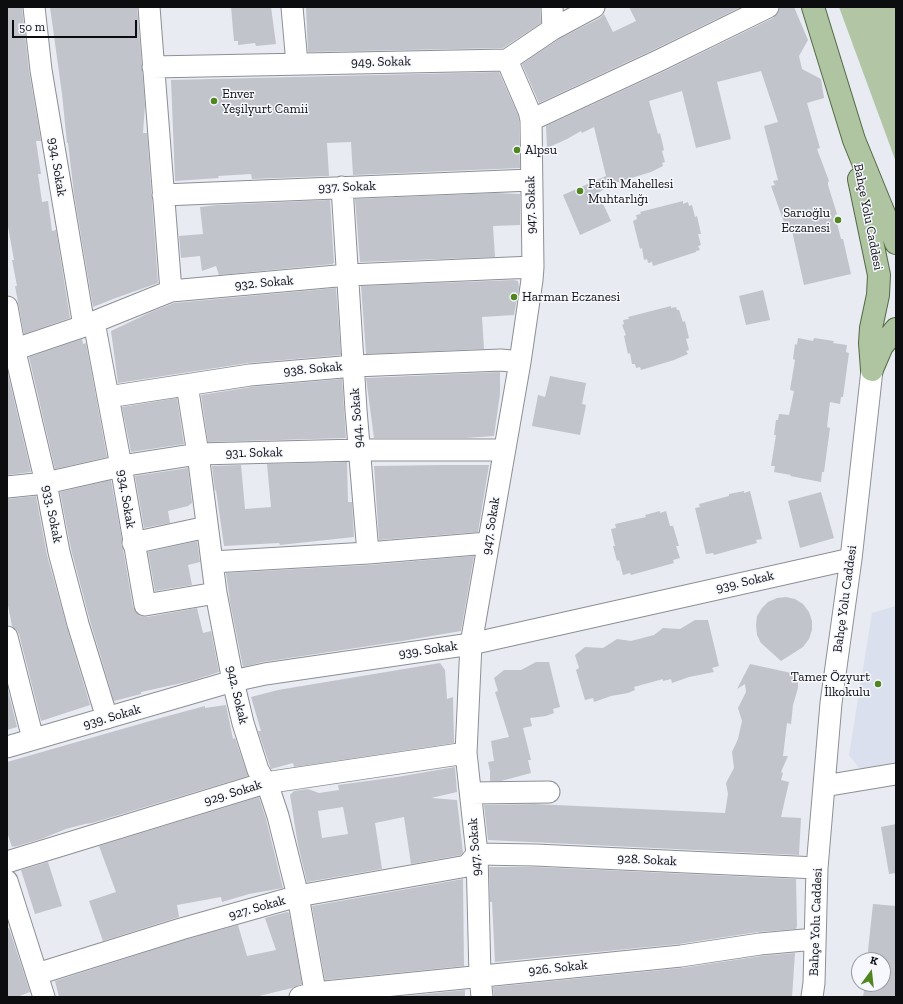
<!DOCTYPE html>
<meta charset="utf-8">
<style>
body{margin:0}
#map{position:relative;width:903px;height:1004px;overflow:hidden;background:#e8ebf2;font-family:"Zilla Slab",serif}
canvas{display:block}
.frame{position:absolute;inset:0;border:8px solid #0c0d0f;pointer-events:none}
.north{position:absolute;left:851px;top:952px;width:40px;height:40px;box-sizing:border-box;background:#f6f8fe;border:1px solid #989a9e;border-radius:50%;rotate:15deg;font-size:11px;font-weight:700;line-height:16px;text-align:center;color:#0c0d0f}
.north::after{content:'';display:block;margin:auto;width:14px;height:18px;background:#51861e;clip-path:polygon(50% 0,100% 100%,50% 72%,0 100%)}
.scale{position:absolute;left:12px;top:20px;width:125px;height:18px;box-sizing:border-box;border:2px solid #0c0d0f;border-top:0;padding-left:5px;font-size:12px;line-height:14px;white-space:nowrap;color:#0c0d0f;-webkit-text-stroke:3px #f6f8fe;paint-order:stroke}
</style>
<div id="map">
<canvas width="903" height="1004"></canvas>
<div class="frame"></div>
<div class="north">K</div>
<div class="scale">50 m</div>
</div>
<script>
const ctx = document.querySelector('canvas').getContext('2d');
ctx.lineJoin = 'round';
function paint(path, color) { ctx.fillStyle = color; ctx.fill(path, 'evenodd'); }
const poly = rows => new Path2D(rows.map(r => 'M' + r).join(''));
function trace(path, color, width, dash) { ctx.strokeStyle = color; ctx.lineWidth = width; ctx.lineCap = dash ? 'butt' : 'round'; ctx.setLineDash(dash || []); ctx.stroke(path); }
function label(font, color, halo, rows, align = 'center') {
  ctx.font = font + ' "Zilla Slab",serif'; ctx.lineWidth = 3; ctx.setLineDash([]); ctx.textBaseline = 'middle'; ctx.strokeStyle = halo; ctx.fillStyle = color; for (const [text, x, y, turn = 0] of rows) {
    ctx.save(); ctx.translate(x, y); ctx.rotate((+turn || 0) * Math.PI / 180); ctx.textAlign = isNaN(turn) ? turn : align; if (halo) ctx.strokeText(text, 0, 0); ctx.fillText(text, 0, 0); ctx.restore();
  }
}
const built = poly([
 [896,606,896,762,862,769,859,768,849,755,872,613]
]);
const green = poly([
 [839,7,896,7,896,162]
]);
const building = poly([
 [7,7,22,7,29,71,41,141,36,141,41,174,38,174,42,202,48,201,52,231,56,230,70,318,24,334,15,286,17,286,12,260,14,260,7,221],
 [50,7,137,7,145,105,143,133,147,133,158,283,113,299,93,307,74,194,68,143,67,143,62,94],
 [231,7,271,7,276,44,256,46,255,43,238,45,238,41,234,41],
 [306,7,540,7,541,23,503,48,308,52],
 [629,7,741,7,655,49,539,103,522,64,559,39,600,18,604,14,613,32,636,21],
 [780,7,794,7,808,40,799,56,802,69,821,79,824,98,807,103,820,148,817,149,829,181,828,182,828,185,837,214,835,215,841,239,843,239,851,274,804,285,792,231,789,233,786,228,771,186,775,185,773,181,778,180,764,126,778,122,761,71,717,82,731,139,696,148,682,91,649,101,658,134,660,133,664,150,662,151,665,162,662,163,663,166,651,172,612,184,598,193,611,221,580,235,563,195,606,176,594,127,582,133,581,131,567,139,547,148,546,126,665,71,773,18,778,13],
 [499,72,518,115,519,121,520,168,353,175,351,142,327,143,329,176,252,179,251,174,218,176,219,178,175,181,171,80],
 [496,193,520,194,520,225,493,226,495,257,360,262,355,199],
 [330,200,334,263,333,263,333,264,219,275,216,266,202,271,200,256,181,258,179,236,203,234,200,207,217,205],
 [683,201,683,204,688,202,689,206,692,205,695,217,697,216,701,234,698,234,701,245,698,246,700,250,696,251,696,252,653,266,652,262,648,263,647,259,644,260,642,248,640,249,633,221,637,219,636,215,641,214,640,212],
 [514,280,518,281,519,287,514,315,482,317,484,349,366,354,361,286],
 [336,288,341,355,248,363,118,383,111,331,151,312,174,303],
 [763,290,770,320,746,325,739,296],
 [671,306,671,308,676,307,677,310,679,310,683,322,685,321,689,338,686,339,689,350,686,351,688,354,674,360,641,370,640,367,636,368,635,364,632,364,630,353,628,354,624,336,626,335,622,325,624,324,623,320,629,319,628,317],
 [798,338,813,341,814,338,834,341,833,343,847,345,846,352,849,353,843,397,841,397,840,404,830,402,827,427,830,428,824,472,822,472,821,482,790,476,791,475,774,472,775,466,771,466,776,435,774,435,776,420,778,420,779,414,789,415,794,391,790,390,795,360,793,359,795,344,797,345],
 [82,339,83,344,86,343,107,457,55,469,29,357],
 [7,370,31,472,7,475],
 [500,372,500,394,494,436,466,438,374,438,366,378],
 [550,376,586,383,582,404,586,405,580,435,532,426,538,395,545,397],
 [342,379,346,438,208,442,201,395,251,387],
 [177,398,184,444,131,452,122,407],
 [347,462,348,502,352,502,354,537,280,545,279,543,224,546,216,490,215,491,212,466,241,465,245,509,271,507,267,464],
 [443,465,489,465,478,532,379,540,374,466],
 [188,468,192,503,188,506,168,511,170,523,144,528,135,476],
 [111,480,122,540,121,545,123,549,133,607,136,612,140,616,147,617,197,608,203,633,211,631,219,672,191,681,141,692,141,694,114,701,90,621,71,549,60,492],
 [744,491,744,493,750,491,762,539,756,540,757,543,714,555,713,553,706,554,695,508,700,507,699,504,729,496,729,494],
 [821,492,834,538,800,548,788,501],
 [36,496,47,555,67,628,90,705,41,721,19,634,16,629,12,626,7,600,7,499],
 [660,511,660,513,666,511,670,526,673,526,679,546,676,546,680,558,673,560,674,563,631,575,630,573,623,575,619,560,617,561,613,546,615,546,611,529,616,528,615,524,646,517,645,515],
 [197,541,200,562,188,565,192,585,155,591,148,552],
 [474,556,461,631,402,641,263,662,243,667,230,602,226,573,369,565],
 [786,597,795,599,803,604,809,612,812,621,812,630,809,639,803,647,781,661,761,643,757,635,756,625,757,616,762,608,768,602,777,598],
 [695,620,708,620,719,666,712,668,714,672,689,677,672,683,671,679,663,681,663,679,634,687,635,690,628,693,611,696,594,702,593,698,585,700,576,670,579,668,575,655,585,647,603,648,617,639,631,641,654,635,663,628,680,629],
 [536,662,549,662,560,707,553,709,554,713,546,716,530,718,532,726,523,728,531,760,528,760,531,773,501,781,490,781,490,771,488,762,494,761,491,741,509,737,495,692,498,691,494,678,504,670,521,670],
 [440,663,445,670,447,699,453,697,454,743,294,767,293,763,271,769,258,731,261,731,251,697,278,690],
 [750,664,796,674,794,680,798,681,798,688,793,705,791,724,787,723,783,756,788,756,781,772,783,773,781,780,789,782,781,817,801,818,799,855,488,840,484,805,535,804,725,813,728,794,726,783,734,768,732,752,738,739,742,721,738,708,746,692,745,684,737,689],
 [7,686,17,727,7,730],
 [226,705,233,739,235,738,248,776,92,823,85,824,66,829,41,839,14,847,14,846,12,847,7,832,7,762,164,717,205,706,205,708],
 [455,767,457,792,431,798,457,800,463,853,461,855,411,864,404,817,375,823,382,869,307,882,298,845,290,795,294,791,308,789,319,793,339,790,338,785,397,777],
 [343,807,348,834,322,838,318,811],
 [259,797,266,819,283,888,249,894,222,902,221,897,177,905,179,917,103,941,89,901,116,892,99,846],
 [896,824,896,873,889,874,881,827],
 [48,862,62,906,35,914,21,870],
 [489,867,535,867,796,879,797,926,796,929,758,932,679,944,495,962,492,902,490,902],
 [463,879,464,966,325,980,312,906],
 [873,904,896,906,896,997,863,997,865,984,883,984,883,960,867,960],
 [287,912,289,913,302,984,292,988,255,997,59,997,55,981,184,940,238,925,247,956,276,950,265,918],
 [7,928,9,928,30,992,17,997,7,997],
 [795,953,792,997,494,997,493,987,682,968,761,956],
 [465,990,465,997,395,997]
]);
const minor = poly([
 [34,7,41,70,84,326],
 [149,7,171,291],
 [292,7,297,64],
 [552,7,553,29],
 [153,67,507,60,553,29,594,7],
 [531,120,660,60,768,7],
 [342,187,356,410,368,553],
 [163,195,531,180],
 [7,307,16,356,46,483,59,552,78,624,107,718],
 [94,322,121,466,145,605,216,593],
 [7,352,84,326,171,291,348,275,533,267],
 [187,385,198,454,216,593,233,681,243,723,258,770,269,789,278,816,298,896,316,997],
 [108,397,250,375,354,366,501,360,520,362],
 [7,487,46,483,121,466,198,454,359,450,504,450],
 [133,543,207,527],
 [212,562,368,553,488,543],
 [7,637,33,739],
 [7,747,233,681,265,674,471,644,851,559],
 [824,786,896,774],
 [471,793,549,792],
 [7,862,265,783,466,753],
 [7,881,44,997],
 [37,974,181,929,298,896,467,866,477,854,535,855,817,868],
 [300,997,315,993,681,956,760,944,815,939],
 [482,997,480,976,477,854,466,753,471,644,520,362,532,280,533,267,531,120,529,111,507,60],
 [812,997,814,983,817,868,831,703,851,559,872,370]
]);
const major = poly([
 [813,7,854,140,896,243],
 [859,179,879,275,878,295,871,328,870,343,872,370],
 [873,367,882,346,896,329]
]);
const markers = [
 [214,101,4,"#51861e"],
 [517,150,4,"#51861e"],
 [580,191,4,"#51861e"],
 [838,220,4,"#51861e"],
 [514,297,4,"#51861e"],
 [878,684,4,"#51861e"]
];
const streetNames = [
 ["949. Sokak",381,62,-1],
 ["934. Sokak",57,167,81],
 ["937. Sokak",347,187,-2],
 ["947. Sokak",531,205,-91],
 ["Bahçe Yolu Caddesi",868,217,79],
 ["932. Sokak",264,283,-5],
 ["938. Sokak",313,369,-5],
 ["944. Sokak",357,418,-94],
 ["931. Sokak",254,453,-1],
 ["934. Sokak",126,499,81],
 ["933. Sokak",52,514,79],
 ["947. Sokak",491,526,-81],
 ["939. Sokak",745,582,-13],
 ["Bahçe Yolu Caddesi",845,599,-82],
 ["939. Sokak",428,650,-8],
 ["942. Sokak",237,695,77],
 ["939. Sokak",112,717,-16],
 ["929. Sokak",233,793,-17],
 ["947. Sokak",475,847,-94],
 ["928. Sokak",647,860,3],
 ["927. Sokak",257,908,-16],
 ["Bahçe Yolu Caddesi",816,922,-88],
 ["926. Sokak",558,968,-6]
];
const poiNames = [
 ["Enver",222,94],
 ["Yeşilyurt Camii",222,109],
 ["Alpsu",525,150],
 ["Fatih Mahellesi",588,184],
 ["Muhtarlığı",588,199],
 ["Sarıoğlu",830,213,"right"],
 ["Eczanesi",830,228,"right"],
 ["Harman Eczanesi",522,297],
 ["Tamer Özyurt",870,677,"right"],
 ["İlkokulu",870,692,"right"]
];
paint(built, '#dae0ed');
paint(green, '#b2c6a6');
paint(building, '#c1c4ca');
trace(minor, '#8c8f96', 23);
trace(major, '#536a44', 24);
trace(minor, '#fff', 21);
trace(major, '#afc4a0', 22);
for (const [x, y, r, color] of markers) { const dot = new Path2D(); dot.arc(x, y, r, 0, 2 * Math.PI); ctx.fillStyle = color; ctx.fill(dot); trace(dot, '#f6f8fe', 1.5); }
label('13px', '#0c0d0f', '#f6f8fe', streetNames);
label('13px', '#0c0d0f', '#f6f8fe', poiNames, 'left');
</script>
